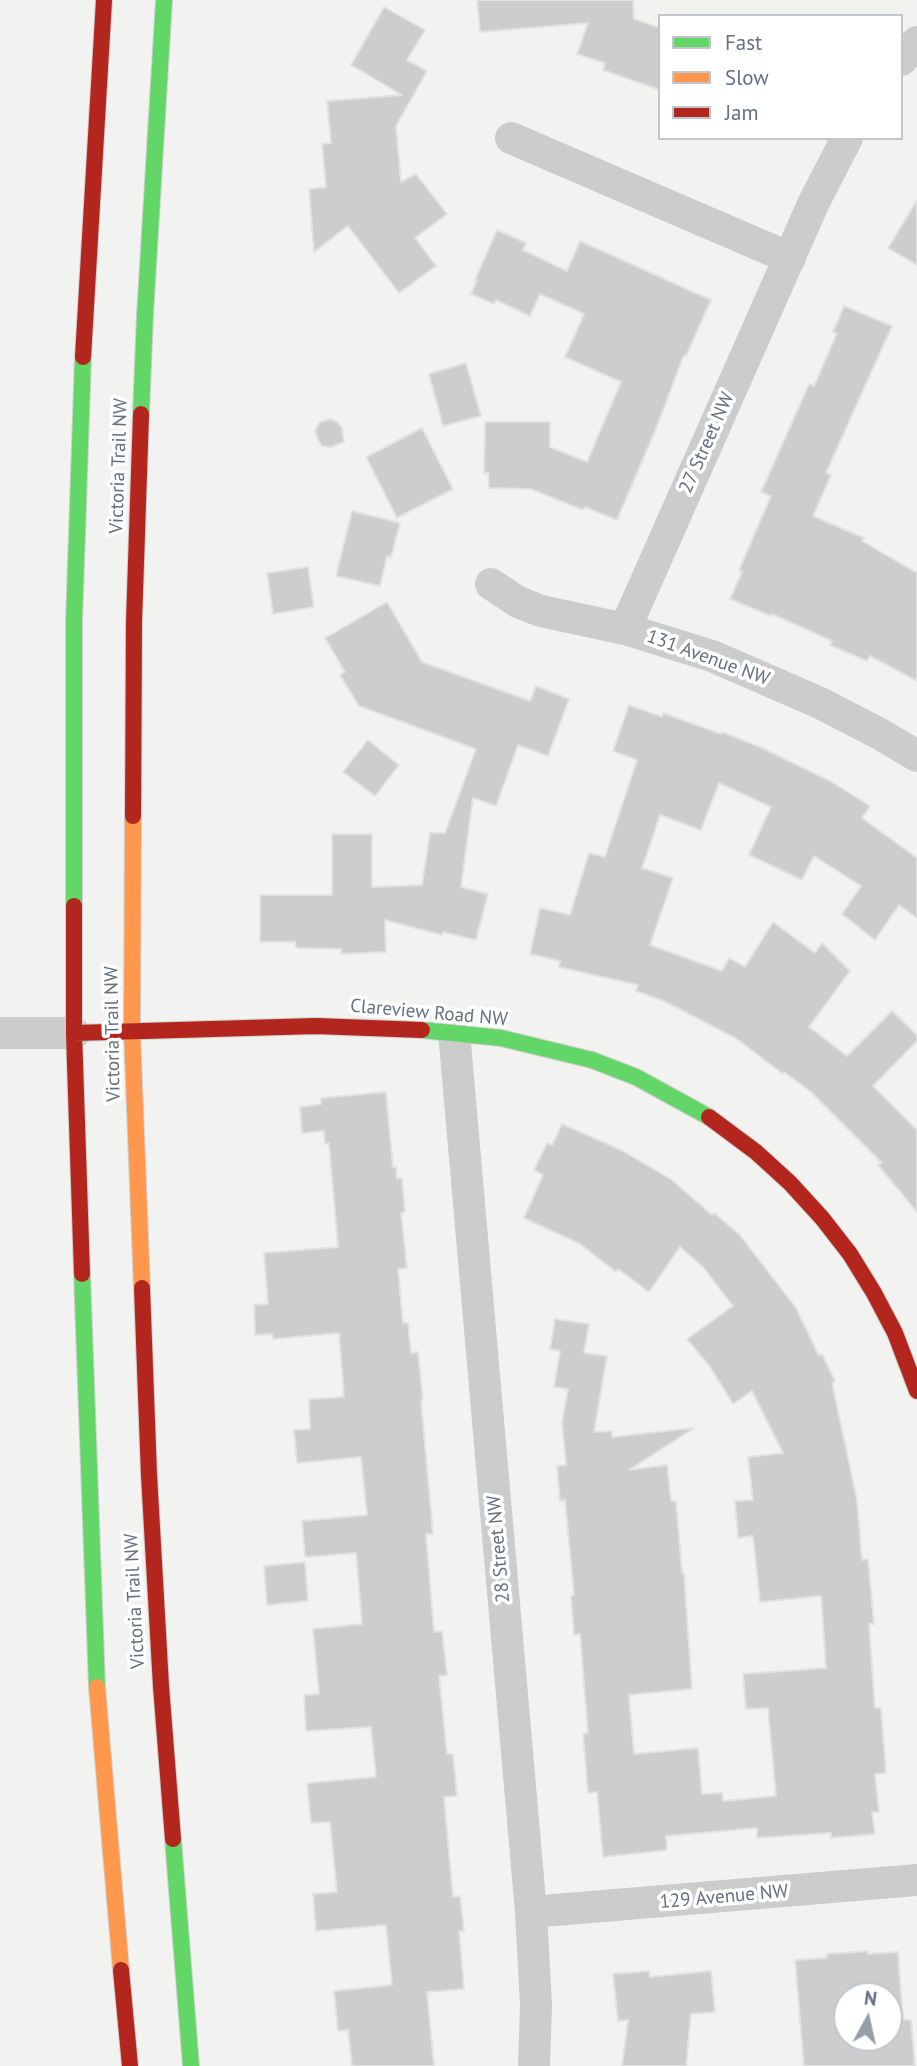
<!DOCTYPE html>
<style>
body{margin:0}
#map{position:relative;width:917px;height:2066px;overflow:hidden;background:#f2f3f1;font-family:"PT Sans",sans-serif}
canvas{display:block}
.legend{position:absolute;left:658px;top:14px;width:245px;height:126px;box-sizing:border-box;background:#fff;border:2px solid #c1c6cc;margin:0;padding:9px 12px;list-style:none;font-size:21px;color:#64717f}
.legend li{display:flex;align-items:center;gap:14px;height:35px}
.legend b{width:35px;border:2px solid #c1c6cc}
.north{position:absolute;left:833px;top:1982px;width:70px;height:70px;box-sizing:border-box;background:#fff;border:2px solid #c1c6cc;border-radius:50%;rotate:8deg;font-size:19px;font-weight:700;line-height:28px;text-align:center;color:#64717f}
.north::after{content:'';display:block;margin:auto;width:24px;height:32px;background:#969ea7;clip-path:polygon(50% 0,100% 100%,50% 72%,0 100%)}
</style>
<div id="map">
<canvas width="917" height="2066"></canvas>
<ul class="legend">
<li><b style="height:9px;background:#63d668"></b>Fast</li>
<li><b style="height:9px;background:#ff974d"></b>Slow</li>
<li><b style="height:9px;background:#b3261e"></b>Jam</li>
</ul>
<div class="north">N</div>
</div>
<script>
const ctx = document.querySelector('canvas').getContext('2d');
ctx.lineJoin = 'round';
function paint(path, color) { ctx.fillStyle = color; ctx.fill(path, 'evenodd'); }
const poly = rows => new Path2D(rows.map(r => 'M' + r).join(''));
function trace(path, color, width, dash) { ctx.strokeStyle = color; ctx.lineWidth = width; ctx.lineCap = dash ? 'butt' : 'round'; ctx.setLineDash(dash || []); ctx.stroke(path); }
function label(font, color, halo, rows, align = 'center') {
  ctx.font = font + ' "PT Sans",sans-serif'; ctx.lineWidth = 7; ctx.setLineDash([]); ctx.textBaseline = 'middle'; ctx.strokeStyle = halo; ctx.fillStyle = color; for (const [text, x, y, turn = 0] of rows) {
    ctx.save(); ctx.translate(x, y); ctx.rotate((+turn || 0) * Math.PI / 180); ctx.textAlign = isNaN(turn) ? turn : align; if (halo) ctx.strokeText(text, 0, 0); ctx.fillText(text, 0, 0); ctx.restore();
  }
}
const building = poly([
 [477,0,633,0,634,19,660,28,660,90,603,70,605,63,577,54,588,23,480,32,477,0],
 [384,7,425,30,407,60,427,71,396,126,401,182,416,174,447,214,415,238,436,266,399,293,348,226,314,252,309,189,326,187,322,144,331,143,327,101,402,95,351,65,384,7],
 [917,200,917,265,888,248,917,200],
 [497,230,526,243,523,250,567,271,580,241,711,300,686,356,684,355,655,431,617,520,585,507,583,510,531,489,489,488,488,472,484,474,485,422,550,422,550,447,587,462,621,382,565,357,584,314,540,294,530,316,496,300,494,304,471,294,477,281,475,280,497,230],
 [844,306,892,326,826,473,831,475,813,516,864,538,862,541,917,573,917,681,870,656,867,661,830,645,832,641,772,614,771,616,730,599,742,572,739,570,771,496,761,492,809,384,814,386,837,333,833,332,844,306],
 [466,363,481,416,443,426,429,374,466,363],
 [331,419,337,422,342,428,344,442,331,447,322,446,318,440,315,431,320,422,331,419],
 [422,428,453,489,397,518,366,457,422,428],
 [352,511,400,523,391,557,387,556,380,586,336,576,352,511],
 [308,567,314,607,273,614,267,573,308,567],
 [387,602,422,662,530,701,536,686,569,699,548,756,518,745,496,806,473,798,461,887,488,894,476,940,443,932,442,935,385,920,386,952,341,954,341,949,296,948,295,942,260,942,260,895,332,895,332,834,372,834,372,887,422,885,430,833,445,833,476,749,359,706,340,675,345,672,325,638,387,602],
 [629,705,662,717,663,713,721,734,722,732,760,747,830,781,870,806,862,818,917,858,917,918,899,905,875,940,842,914,861,886,814,856,802,880,749,855,771,807,719,783,701,830,660,815,642,868,673,878,650,945,722,971,729,958,745,967,773,922,815,953,822,943,850,971,809,1027,847,1056,892,1011,917,1035,917,1041,873,1086,917,1130,917,1212,878,1165,882,1163,811,1092,784,1072,783,1074,737,1039,664,1001,636,991,638,985,559,967,560,961,530,954,540,908,570,915,589,853,605,857,637,760,613,751,629,705],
 [368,740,399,765,375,796,343,772,368,740],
 [386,1092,393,1167,396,1167,397,1179,402,1178,405,1212,401,1213,407,1268,398,1269,403,1323,408,1323,411,1353,418,1352,423,1400,421,1400,433,1534,426,1534,434,1632,442,1631,447,1675,439,1676,447,1754,453,1754,457,1796,444,1797,453,1897,460,1896,464,1931,459,1931,464,1989,427,1992,434,2066,352,2066,348,2030,338,2031,334,1991,392,1985,386,1925,316,1931,313,1894,337,1892,330,1822,311,1823,307,1783,376,1777,371,1727,306,1731,304,1695,319,1694,313,1629,362,1624,356,1553,305,1557,302,1521,367,1515,361,1457,297,1463,294,1430,310,1429,309,1399,344,1397,339,1333,273,1339,272,1334,255,1335,254,1305,268,1304,264,1253,338,1247,329,1143,325,1144,324,1131,302,1133,300,1107,321,1104,321,1098,386,1092],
 [562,1124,621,1150,672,1180,712,1215,714,1213,739,1234,796,1308,819,1356,822,1354,835,1381,832,1383,857,1500,862,1560,868,1559,874,1624,869,1624,875,1708,881,1708,886,1773,875,1774,879,1812,872,1812,875,1834,831,1838,831,1833,757,1838,757,1828,666,1836,667,1850,603,1857,597,1792,588,1793,583,1734,588,1733,580,1634,574,1635,571,1596,574,1595,565,1500,560,1501,557,1466,566,1465,562,1423,568,1389,554,1387,560,1351,550,1349,555,1319,589,1324,584,1353,607,1356,594,1432,612,1431,612,1437,694,1428,629,1470,667,1465,671,1501,676,1501,682,1573,684,1573,692,1689,629,1695,634,1754,698,1748,702,1794,722,1793,723,1801,776,1796,768,1708,746,1709,743,1674,826,1668,821,1596,760,1602,753,1536,738,1538,735,1501,753,1500,748,1457,783,1453,752,1391,733,1404,710,1367,687,1339,733,1306,703,1267,680,1247,649,1292,618,1269,616,1272,580,1244,524,1218,543,1175,534,1170,547,1143,552,1145,562,1124],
 [305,1562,308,1601,267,1605,264,1566,305,1562],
 [868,1951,868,1954,898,1952,903,2020,911,2020,915,2066,804,2066,795,1960,827,1958,827,1954,868,1951],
 [847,1996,889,1996,889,2038,847,2038,847,1996],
 [649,1971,650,1977,711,1971,715,2012,691,2014,686,2066,622,2066,628,2020,618,2021,613,1974,649,1971]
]);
const street = poly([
 [901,60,917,42],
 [511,138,790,258],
 [491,584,518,602,541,611,625,629,712,656,820,703,880,734,917,756],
 [625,629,814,202,847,138],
 [454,1032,531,1912,536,2005,534,2066],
 [0,1033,74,1033],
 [531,1912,917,1880]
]);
const fast = poly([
 [141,414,145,315,164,0],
 [74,906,74,622,83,357],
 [422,1030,501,1038,592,1060,636,1077,709,1117],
 [82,1274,97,1687],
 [173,1839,191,2066]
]);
const slow = poly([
 [133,816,132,1032,142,1288],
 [97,1687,121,1970]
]);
const jam = poly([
 [83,357,104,0],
 [133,816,134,622,141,414],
 [74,906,74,1033,82,1274],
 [74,1033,316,1026,422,1030],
 [709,1117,756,1152,790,1183,822,1218,850,1254,874,1293,895,1333,917,1391],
 [142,1288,149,1475,161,1686,173,1839],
 [121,1970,130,2066]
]);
const streetNames = [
 ["27 Street NW",707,443,-66],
 ["Victoria Trail NW",119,466,-88],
 ["131 Avenue NW",708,658,20],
 ["Clareview Road NW",429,1013,5],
 ["Victoria Trail NW",113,1034,-91],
 ["28 Street NW",499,1549,-95],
 ["Victoria Trail NW",135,1601,-93],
 ["129 Avenue NW",724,1897,-5]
];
paint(building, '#cccdcd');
trace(building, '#e2e2e1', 2);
trace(fast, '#cecfcf', 18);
trace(slow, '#cecfcf', 18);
trace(jam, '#cecfcf', 18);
trace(street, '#cbcccc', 32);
trace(fast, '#63d668', 16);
trace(slow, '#ff974d', 16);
trace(jam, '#b3261e', 16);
label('19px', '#64717f', '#fff', streetNames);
</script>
